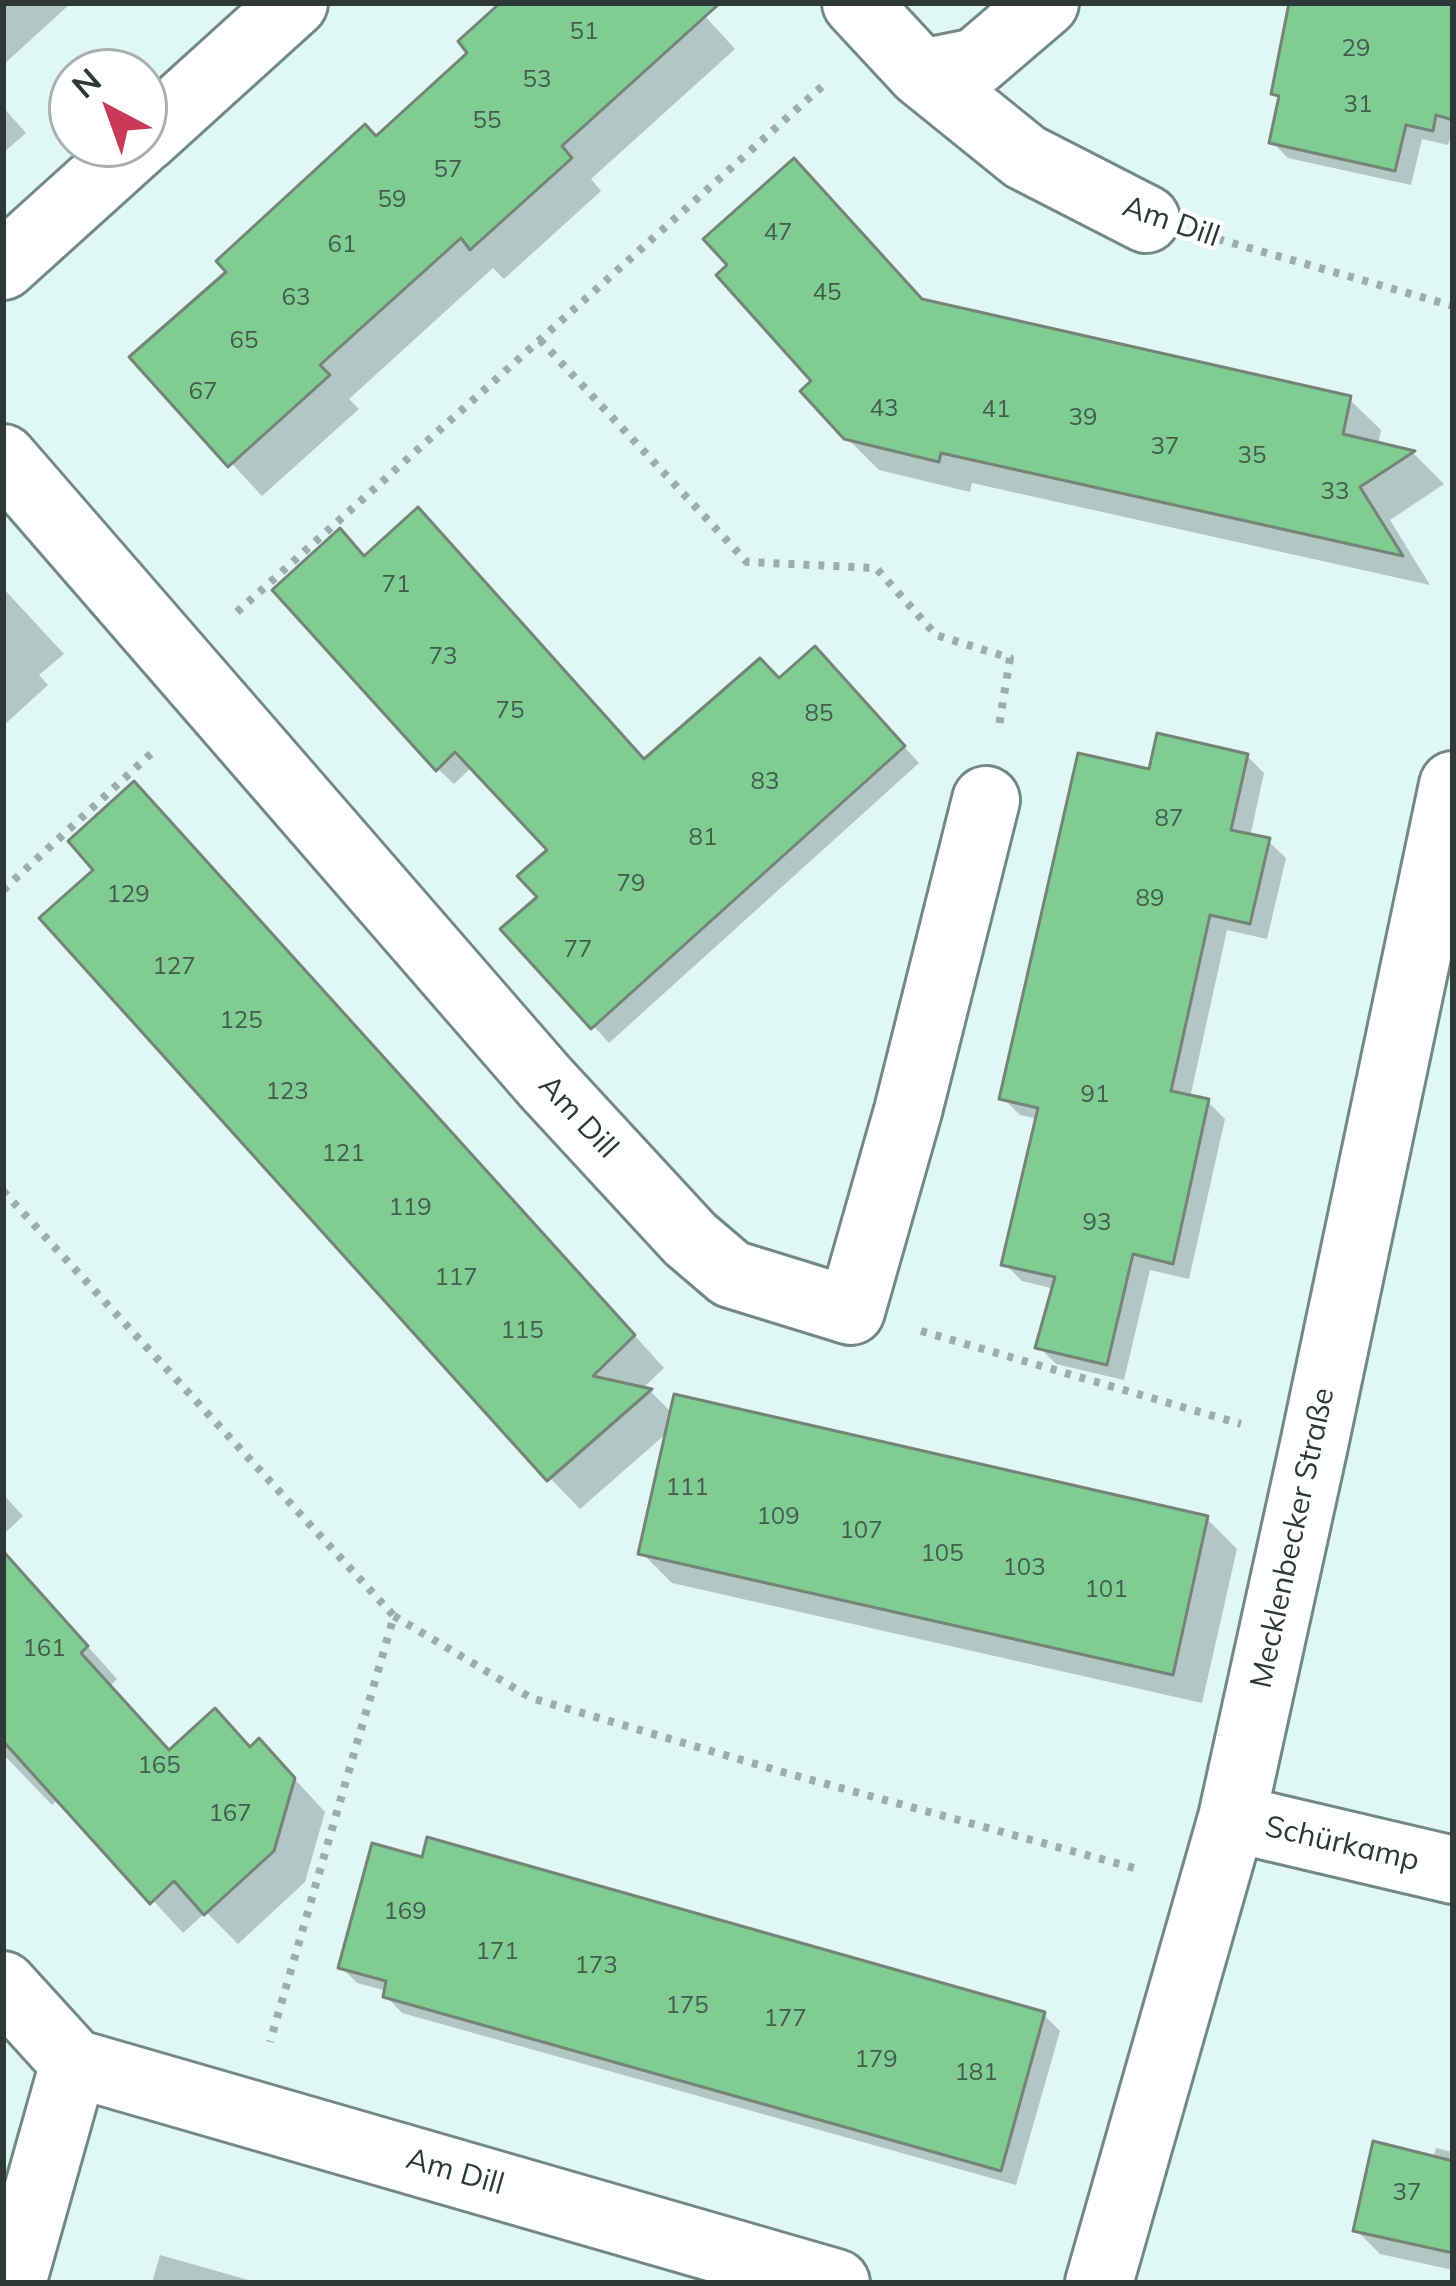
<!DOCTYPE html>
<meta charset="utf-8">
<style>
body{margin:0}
#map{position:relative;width:1456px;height:2286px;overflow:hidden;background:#dff8f4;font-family:Mulish,sans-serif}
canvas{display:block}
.frame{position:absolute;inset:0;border:6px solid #2e3837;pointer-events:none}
.north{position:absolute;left:48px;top:48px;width:120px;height:120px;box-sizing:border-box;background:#fff;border:3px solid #abafaf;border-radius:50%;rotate:319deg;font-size:33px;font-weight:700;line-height:48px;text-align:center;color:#2e3837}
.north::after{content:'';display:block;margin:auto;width:42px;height:54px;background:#ca3a57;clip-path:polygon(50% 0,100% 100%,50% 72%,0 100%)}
</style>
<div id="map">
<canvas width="1456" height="2286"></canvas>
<div class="frame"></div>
<div class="north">N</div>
</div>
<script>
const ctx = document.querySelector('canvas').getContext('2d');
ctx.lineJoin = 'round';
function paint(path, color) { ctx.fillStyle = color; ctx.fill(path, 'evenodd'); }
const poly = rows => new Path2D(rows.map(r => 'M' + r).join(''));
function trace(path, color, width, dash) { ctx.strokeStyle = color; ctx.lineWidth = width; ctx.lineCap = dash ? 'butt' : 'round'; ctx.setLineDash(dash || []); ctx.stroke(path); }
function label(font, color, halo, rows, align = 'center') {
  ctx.font = font + ' Mulish,sans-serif'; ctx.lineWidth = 9; ctx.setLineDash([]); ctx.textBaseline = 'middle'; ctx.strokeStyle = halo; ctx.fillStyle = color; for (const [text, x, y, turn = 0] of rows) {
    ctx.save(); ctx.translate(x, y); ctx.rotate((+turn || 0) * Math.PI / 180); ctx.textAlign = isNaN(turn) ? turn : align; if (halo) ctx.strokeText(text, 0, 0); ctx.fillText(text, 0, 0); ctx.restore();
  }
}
const shadow = poly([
 [3,3,71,3,3,65],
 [504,3,693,3,735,49,591,179,601,191,504,279,493,268,349,399,359,409,262,496,134,358,472,53],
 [1295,3,1453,3,1453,130,1448,145,1422,139,1411,185,1288,158,1272,142,1281,100,1274,93],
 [3,107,26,133,3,153],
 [924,303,1349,399,1381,430,1378,445,1414,454,1444,484,1390,520,1430,585,972,483,970,492,879,470,846,437],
 [365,559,645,762,779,681,831,666,919,763,609,1043,505,929,541,897,551,850,473,766,454,784,438,769],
 [3,588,64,654,39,675,48,685,3,726],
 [1247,756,1264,773,1250,837,1268,841,1286,858,1267,939,1227,930,1190,1098,1208,1102,1225,1119,1189,1279,1150,1270,1124,1380,1056,1364,1039,1347,1055,1289,1022,1281,1005,1264,1038,1119,1020,1115,1003,1098,1151,773],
 [165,816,664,1368,641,1390,651,1392,673,1414,1207,1519,1237,1549,1202,1703,672,1583,642,1553,668,1432,580,1509,550,1478],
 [3,1494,23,1516,3,1535],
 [3,1552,117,1679,110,1686,170,1753,251,1749,290,1774,325,1812,305,1882,238,1944,206,1912,183,1933,59,1798,52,1805,3,1754],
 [341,1967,1044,2015,1060,2031,1016,2185,402,2013,386,1996,387,1991,357,1983],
 [1436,2148,1453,2152,1453,2270,1380,2254,1356,2230,1433,2159],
 [160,2255,259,2283,152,2283]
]);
const building = poly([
 [500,3,720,3,562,146,572,158,470,250,461,238,320,365,330,375,228,467,129,357,226,272,216,261,365,124,376,136,467,53,458,41,500,3],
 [1289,3,1453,3,1453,120,1436,115,1433,131,1406,125,1395,171,1269,143,1279,96,1271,94,1289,3],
 [794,158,922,299,1351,396,1343,434,1415,451,1360,487,1403,556,941,453,939,462,844,439,800,391,811,381,716,275,727,265,703,239,794,158],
 [418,507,644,759,760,658,779,678,815,646,905,746,591,1029,500,929,537,897,517,876,547,850,455,752,436,771,272,590,340,528,364,556,418,507],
 [1157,733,1248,754,1231,830,1270,838,1250,924,1210,915,1171,1091,1209,1099,1191,1182,1173,1264,1133,1254,1107,1365,1035,1348,1055,1277,1001,1265,1038,1108,999,1099,1078,753,1149,769,1157,733],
 [134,781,635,1335,593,1376,652,1389,547,1481,39,918,93,870,68,841,134,781],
 [674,1394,1208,1516,1173,1675,638,1554,674,1394],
 [3,1551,88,1646,81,1653,169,1750,215,1708,250,1747,259,1738,295,1778,274,1851,204,1915,174,1881,150,1904,3,1741,3,1551],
 [427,1837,1045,2012,1001,2171,383,1997,386,1981,338,1968,372,1843,422,1857,427,1837],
 [1373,2141,1453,2161,1453,2253,1353,2231,1373,2141]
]);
const path = poly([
 [1218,239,1453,306],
 [540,340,747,562,876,568,936,635,1010,658,999,726],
 [237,612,828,81],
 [3,890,155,750],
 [3,1191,394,1616,270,2042],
 [921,1331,1241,1424],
 [394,1616,531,1698,786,1773,1138,1869]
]);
const street = poly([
 [856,3,921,73,976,62,1045,3],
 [921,73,1025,157,1146,219],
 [144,139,294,3],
 [3,266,138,144],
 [3,458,545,1082,690,1239,731,1274,851,1311,908,1111,986,800],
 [1232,1818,1453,1870],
 [3,1985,74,2063],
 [12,2283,74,2063,836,2283],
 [1099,2283,1232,1818,1314,1445,1453,785]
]);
const numberNames = [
 ["51",584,32],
 ["29",1356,49],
 ["53",537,80],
 ["31",1358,105],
 ["55",487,121],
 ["57",448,170],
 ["59",392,200],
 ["47",778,233],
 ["61",342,245],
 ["45",827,293],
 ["63",296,298],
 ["65",244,341],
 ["67",203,392],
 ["43",884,409],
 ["41",996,410],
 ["39",1083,418],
 ["37",1165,447],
 ["35",1252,456],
 ["33",1335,492],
 ["71",396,585],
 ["73",443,657],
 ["75",510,711],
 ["85",819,714],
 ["83",765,782],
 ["87",1169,819],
 ["81",703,838],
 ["79",631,884],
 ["129",128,895],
 ["89",1150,899],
 ["77",578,950],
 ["127",174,967],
 ["125",241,1021],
 ["123",287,1092],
 ["91",1095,1095],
 ["121",343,1154],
 ["119",410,1208],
 ["93",1097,1223],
 ["117",456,1278],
 ["115",522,1331],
 ["111",687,1488],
 ["109",778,1517],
 ["107",861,1531],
 ["105",942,1554],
 ["103",1024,1568],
 ["101",1106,1590],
 ["161",44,1649],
 ["165",159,1766],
 ["167",230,1814],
 ["169",405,1912],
 ["171",497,1952],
 ["173",596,1966],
 ["175",687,2006],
 ["177",785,2019],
 ["179",876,2060],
 ["181",976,2073],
 ["37",1407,2193]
];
const streetNames = [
 ["Am Dill",1171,222,19],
 ["Am Dill",578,1117,47],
 ["Mecklenbecker Straße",1293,1538,-78],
 ["Schürkamp",1342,1844,13],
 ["Am Dill",455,2172,16]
];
paint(shadow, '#0003');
paint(building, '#7fcd93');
trace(building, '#748477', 3);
trace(street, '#728986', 72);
trace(path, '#9baeac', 8, [6, 9]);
trace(street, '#fff', 66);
label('24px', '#425d4e', null, numberNames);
label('30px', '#2e3837', '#fff', streetNames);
</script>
